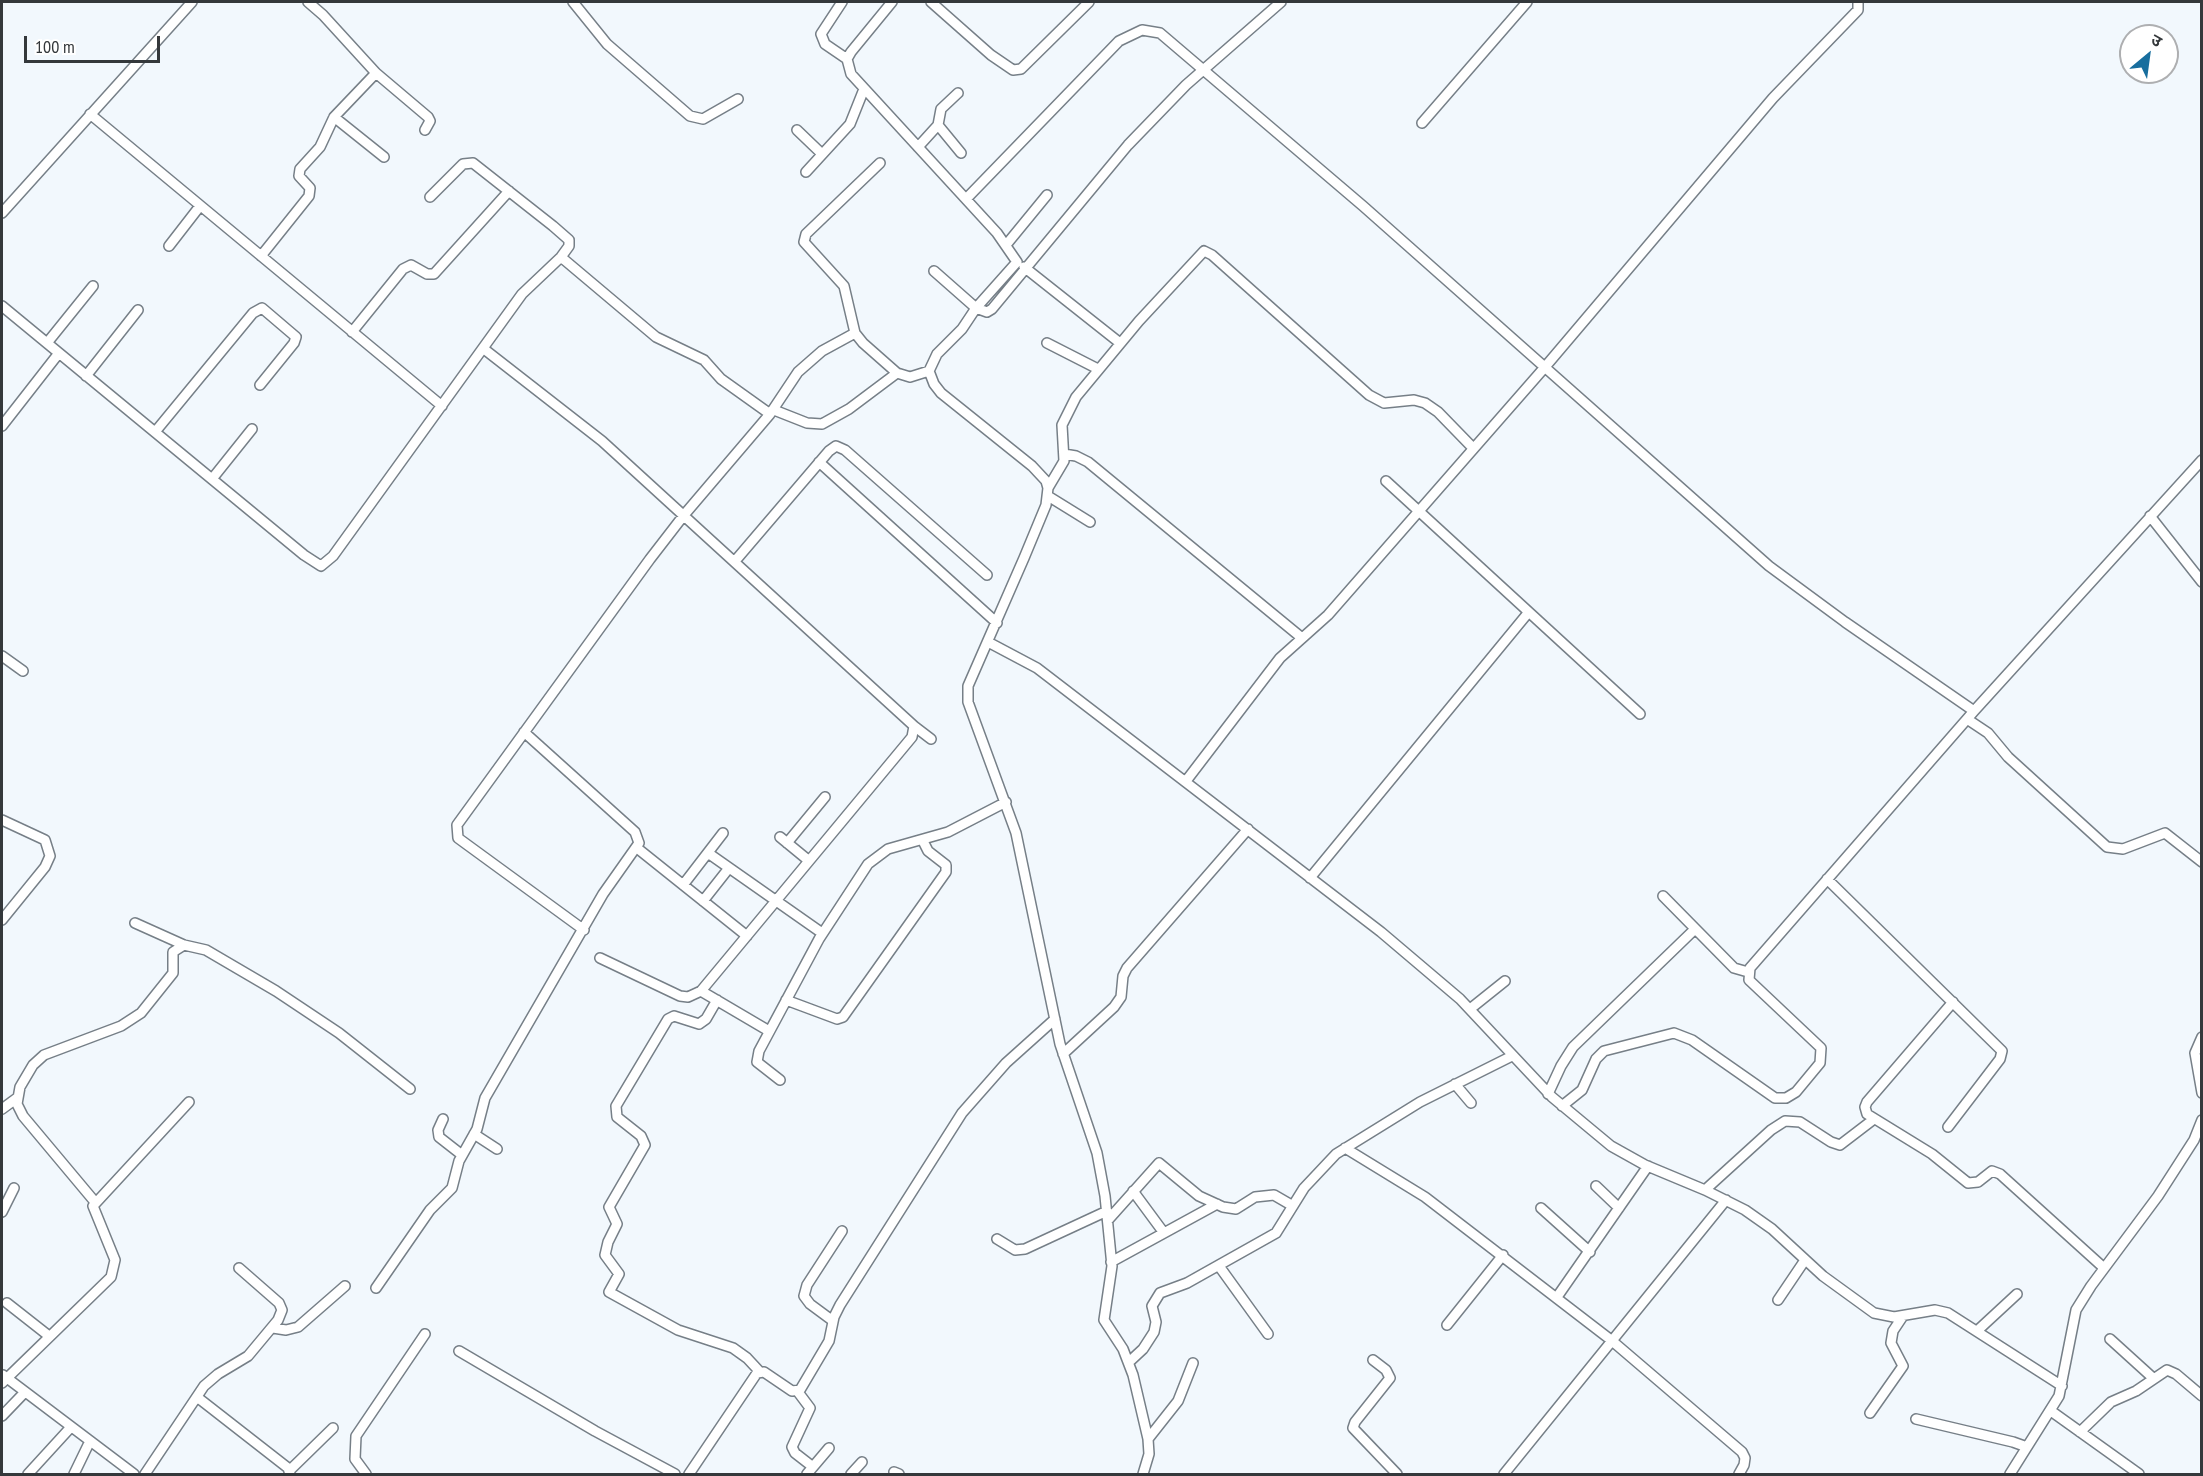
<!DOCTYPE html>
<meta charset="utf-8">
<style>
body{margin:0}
#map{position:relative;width:2203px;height:1476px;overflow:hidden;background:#f2f8fd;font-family:"PT Sans Narrow","Noto Sans Devanagari",sans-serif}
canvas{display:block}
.frame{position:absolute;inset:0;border:3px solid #34383b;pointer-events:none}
.north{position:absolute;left:2119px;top:24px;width:60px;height:60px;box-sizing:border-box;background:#fff;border:2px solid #aeafb1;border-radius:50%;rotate:29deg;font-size:16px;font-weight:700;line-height:24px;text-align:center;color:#34383b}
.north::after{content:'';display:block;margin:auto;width:21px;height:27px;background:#186e9e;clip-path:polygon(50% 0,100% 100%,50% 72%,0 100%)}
.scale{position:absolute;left:24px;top:36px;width:136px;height:27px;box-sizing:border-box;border:3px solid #34383b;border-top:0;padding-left:8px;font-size:18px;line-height:21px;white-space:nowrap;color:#34383b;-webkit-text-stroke:4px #fff;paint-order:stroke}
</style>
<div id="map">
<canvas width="2203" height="1476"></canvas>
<div class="frame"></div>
<div class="north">उ</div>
<div class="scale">100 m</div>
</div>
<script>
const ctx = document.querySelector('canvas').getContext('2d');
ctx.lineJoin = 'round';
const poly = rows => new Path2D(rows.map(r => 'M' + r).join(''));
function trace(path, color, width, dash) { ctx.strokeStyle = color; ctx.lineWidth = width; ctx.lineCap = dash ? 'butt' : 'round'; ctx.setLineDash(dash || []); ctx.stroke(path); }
const minor = poly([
 [308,2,323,15,376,73,428,117,430,121,425,130],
 [573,2,607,44,690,116,703,119,738,99],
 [842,2,821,34,825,44,847,59],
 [892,2,851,52,847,59,851,74,997,233,1017,262,976,308,962,329,937,354,929,371,934,384,941,393,1032,466,1046,481,1048,488,1046,505,1024,558,968,686,968,702,1016,833,1060,1044,1097,1153,1105,1196,1112,1266,1104,1320,1123,1349,1133,1375,1148,1439,1149,1454,1143,1474],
 [931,2,991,55,1013,70,1021,69,1089,2],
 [90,114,442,406],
 [334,117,384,157],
 [1422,123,1527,2],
 [938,125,961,153],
 [797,130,822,154],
 [918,147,938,125,941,109,958,93],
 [880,163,806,234,804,242,844,286,855,333,863,343,897,373,910,377,929,371],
 [806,172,850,124,864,89],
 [966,199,1119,41,1142,30,1160,33,1363,206,1769,566,1845,622,1974,711],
 [2,213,192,2],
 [1006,245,1047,195],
 [169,246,200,206],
 [261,256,309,196,310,188,299,176,300,169,320,147,334,117,376,73],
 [561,257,656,337,704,360,721,379,770,414],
 [1024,267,1120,343],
 [934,271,976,308,987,312,992,309,1128,145,1186,85,1281,2],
 [2,306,304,555,321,566,333,556,522,294,561,257,569,246,569,240,553,226,473,163,463,164,430,197],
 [352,332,403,269,411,265,427,274,434,274,509,191],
 [47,343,93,286],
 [1047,343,1098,369],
 [484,349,602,441,914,726,912,737,701,991,688,997,680,996,600,958],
 [86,376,138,310],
 [774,410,807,423,822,424,849,409,897,373],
 [2,426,59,353],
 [155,432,253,313,262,308,296,337,294,343,260,385],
 [1064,454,1076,456,1088,462,1302,638],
 [819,462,997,623],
 [212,479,252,429],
 [1386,481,1640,714],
 [1048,488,1064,461,1062,425,1076,397,1139,321,1204,251,1212,255,1369,395,1384,403,1414,400,1425,403,1438,412,1473,448],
 [1048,496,1090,522],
 [2150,516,2202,582],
 [735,561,829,451,836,446,845,450,987,575],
 [988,642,1037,668,1381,932,1460,999,1552,1097,1611,1146,1645,1165,1705,1190,1745,1210,1772,1229,1823,1276,1874,1313,1894,1317,1935,1310,1948,1313,2062,1386],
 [2,656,23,671],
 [1967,719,1988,733,2008,757,2107,847,2123,849,2165,833,2202,862],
 [914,726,931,739],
 [1186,781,1280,658,1328,615,1545,367,1773,98,1858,10,1858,2],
 [2,820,45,840,50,856,45,867,2,920],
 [780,837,808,860],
 [787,843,825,797],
 [637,848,747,936],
 [708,853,822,933],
 [1310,878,1528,613],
 [1827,879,2002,1051,2000,1059,1948,1127],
 [683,885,723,833],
 [1663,896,1734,968,1748,972],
 [703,901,729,868],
 [135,923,184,945,206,950,276,991,339,1033,410,1089],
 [584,930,458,838,457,825,650,559,684,515,770,414,798,372,822,351,855,333],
 [701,991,769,1031],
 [717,1000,706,1019,699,1024,674,1016,668,1019,616,1106,617,1117,641,1136,645,1145,609,1207,617,1224,608,1242,605,1255,619,1274,609,1292,678,1330,733,1348,747,1358,760,1372],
 [786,1000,837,1019,843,1017,946,872,946,865,928,851,923,841],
 [1953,1002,1867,1102,1865,1107,1867,1114,1932,1154,1968,1183,1978,1182,1992,1171,2000,1174,2104,1268],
 [1470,1009,1505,981],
 [2202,1037,2195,1053,2202,1093],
 [1063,1054,1114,1007,1121,997,1123,976,1127,968,1248,829],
 [780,1080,757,1062,759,1051,819,939,868,864,888,849,948,832,1006,802],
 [1455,1084,1471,1103],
 [1548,1094,1561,1066,1573,1047,1695,929],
 [1562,1106,1582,1090,1596,1059,1604,1051,1674,1033,1692,1040,1775,1098,1786,1098,1796,1092,1820,1063,1821,1048,1749,980,1750,968,1974,711,2202,460],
 [2,1109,17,1098],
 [443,1119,438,1130,439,1137,462,1155],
 [474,1134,497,1149],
 [1345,1148,1425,1197,1611,1340,1742,1452,1745,1458,1744,1465,1739,1474],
 [1596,1186,1619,1208],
 [1705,1190,1771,1130,1785,1121,1800,1122,1831,1142,1840,1145,1874,1119],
 [1133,1191,1164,1233],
 [95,1202,23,1116,17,1104,20,1087,33,1065,44,1055,121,1026,141,1013,173,973,173,952,184,945],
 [1541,1208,1590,1252],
 [2,1212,14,1188],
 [1108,1220,1159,1163,1199,1196,1223,1207,1236,1209,1255,1197,1274,1195,1293,1206],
 [997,1239,1015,1250,1025,1249,1107,1211],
 [1111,1262,1217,1204],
 [1219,1266,1268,1334],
 [376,1288,430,1210,452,1188,459,1161,477,1129,485,1098,603,894,639,843,635,832,524,732],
 [1557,1297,1648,1166],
 [1778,1300,1805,1260],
 [7,1303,49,1336],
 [833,1321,810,1304,804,1296,807,1285,842,1231],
 [1447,1325,1503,1255],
 [273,1328,286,1330,298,1327,345,1286],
 [1977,1331,2017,1294],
 [2110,1339,2153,1378],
 [459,1351,595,1431,675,1474],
 [1373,1360,1386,1370,1390,1378,1355,1422,1353,1428,1397,1474],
 [1129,1362,1143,1349,1154,1332,1156,1322,1152,1306,1160,1293,1187,1283,1276,1233,1304,1188,1336,1154,1420,1102,1512,1056],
 [3,1375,134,1474],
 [2,1383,111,1277,115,1260,93,1206,189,1102],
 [798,1392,810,1408,792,1447,795,1453,813,1467],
 [197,1397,288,1468,290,1474],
 [2051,1411,2139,1474],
 [1870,1413,1903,1366,1891,1343,1893,1331,1903,1316],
 [2,1416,25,1392],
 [1916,1419,2013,1442,2027,1447],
 [2080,1432,2111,1402,2136,1391,2167,1370,2176,1374,2202,1396],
 [1148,1439,1178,1401,1193,1363],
 [290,1470,333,1428],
 [894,1472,899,1474],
 [28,1474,71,1427],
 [74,1474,90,1441],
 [145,1474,204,1386,218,1374,248,1356,278,1320,282,1310,279,1303,239,1268],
 [366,1474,355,1459,356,1436,425,1334],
 [689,1474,757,1373,764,1372,792,1391,800,1390,829,1341,834,1317,840,1305,962,1113,1006,1063,1055,1019],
 [807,1474,829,1448],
 [851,1474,862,1462],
 [1504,1474,1726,1200],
 [2010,1474,2059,1396,2076,1310,2091,1286,2158,1196,2194,1140,2202,1120]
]);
trace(minor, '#767f87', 12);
trace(minor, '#fff', 9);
</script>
